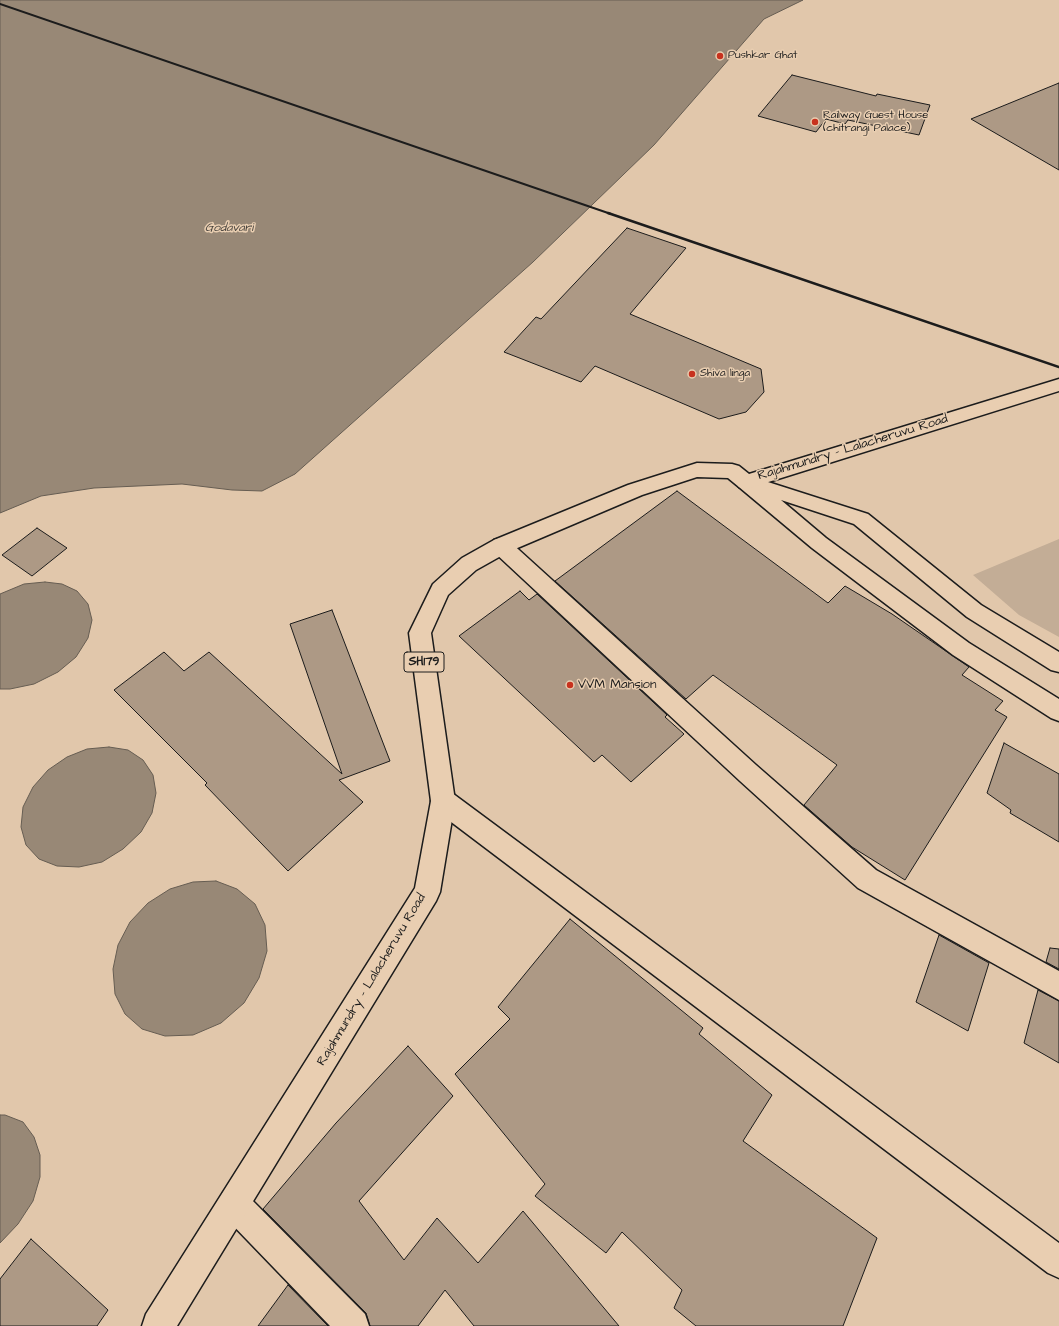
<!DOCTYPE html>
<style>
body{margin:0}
canvas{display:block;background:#e1c7ab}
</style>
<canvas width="1059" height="1326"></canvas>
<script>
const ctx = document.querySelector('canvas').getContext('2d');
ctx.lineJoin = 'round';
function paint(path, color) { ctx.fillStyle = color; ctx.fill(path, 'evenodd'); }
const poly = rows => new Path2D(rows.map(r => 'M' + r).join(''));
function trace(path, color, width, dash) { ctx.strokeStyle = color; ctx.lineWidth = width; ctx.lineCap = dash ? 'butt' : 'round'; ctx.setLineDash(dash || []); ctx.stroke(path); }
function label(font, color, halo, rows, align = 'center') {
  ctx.font = font + ' "Architects Daughter",sans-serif'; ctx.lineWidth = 3; ctx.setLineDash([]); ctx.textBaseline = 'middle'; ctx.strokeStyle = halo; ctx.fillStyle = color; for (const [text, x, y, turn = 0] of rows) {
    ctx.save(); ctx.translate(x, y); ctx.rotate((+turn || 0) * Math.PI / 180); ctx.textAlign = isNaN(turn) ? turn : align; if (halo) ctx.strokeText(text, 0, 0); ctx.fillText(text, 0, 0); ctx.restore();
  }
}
const green = poly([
 [1059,539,1059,637,1019,615,973,575]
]);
const water = poly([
 [0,0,803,0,764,19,654,145,533,262,295,474,262,491,232,490,182,484,94,488,41,496,0,513,0,0],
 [45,582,62,584,77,591,88,604,92,620,88,638,76,657,58,672,34,684,10,689,0,689,0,594,24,584,45,582],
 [109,747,128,750,143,760,153,775,156,793,152,813,141,832,123,849,102,862,79,867,57,866,39,859,26,845,21,827,23,807,33,787,48,770,67,757,87,749,109,747],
 [216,881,237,889,255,904,265,925,267,951,259,978,244,1003,221,1023,193,1035,165,1036,142,1029,125,1014,115,994,113,969,118,945,130,922,148,903,170,889,193,882,216,881],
 [0,1115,5,1115,23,1122,34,1137,40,1155,40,1177,33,1201,18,1224,0,1243,0,1115]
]);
const building = poly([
 [792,75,876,96,877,94,930,105,919,135,848,120,845,124,826,119,816,132,758,116,792,75],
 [1059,83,1059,170,971,119,1059,83],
 [627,228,686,248,630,314,761,369,764,392,746,412,719,419,595,366,581,382,504,352,536,317,541,319,627,228],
 [677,491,828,603,845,586,892,614,969,667,962,675,1003,701,995,710,1007,717,905,880,852,847,804,805,837,765,713,675,686,699,555,581,677,491],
 [37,528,67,548,32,576,2,555,37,528],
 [520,591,529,600,537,594,667,715,665,717,684,734,631,782,602,755,594,762,459,636,520,591],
 [332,610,390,761,339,780,363,802,288,871,205,785,207,783,114,690,164,652,184,671,209,652,342,774,290,624,332,610],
 [1004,743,1059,774,1059,842,1010,813,1011,810,987,793,1004,743],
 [570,919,703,1028,699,1034,772,1095,743,1141,877,1238,843,1326,696,1326,674,1308,682,1290,622,1232,606,1253,535,1196,545,1184,455,1074,510,1019,498,1007,570,919],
 [939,935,989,963,968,1031,916,1002,939,935],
 [1050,948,1059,949,1059,969,1046,962,1050,948],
 [1038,990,1059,1001,1059,1063,1024,1043,1038,990],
 [408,1046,453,1096,359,1201,404,1260,437,1218,478,1263,523,1211,619,1326,474,1326,445,1290,418,1326,370,1326,366,1313,263,1209,336,1123,408,1046],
 [31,1239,108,1310,97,1326,0,1326,0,1279,31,1239],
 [288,1285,328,1326,258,1326,288,1285]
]);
const minor = poly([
 [746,475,868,514,981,605,1059,652,1059,672,1051,670,967,617,854,524,781,500,826,538,969,643,1059,699,1059,721,1051,718,953,655,812,548,739,487,736,482,739,477,746,475],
 [501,538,508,540,756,765,876,870,1059,971,1059,1000,858,888,740,781,494,552,491,546,494,540,501,538],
 [443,790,452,793,1059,1243,1059,1278,1048,1273,434,809,431,801,434,793,443,790],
 [234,1189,245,1193,365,1314,369,1326,330,1326,223,1215,219,1204,223,1193,234,1189]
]);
const major = poly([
 [1059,379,1059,391,746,489,739,487,728,478,697,477,642,495,508,552,476,570,448,595,431,633,455,801,440,892,436,901,177,1326,142,1326,146,1314,415,888,431,801,409,633,433,584,462,558,494,540,628,485,697,463,732,464,739,466,749,474,1059,379]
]);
const railFar1 = poly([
 [0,4,611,214]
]);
const rail = poly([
 [608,213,1059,367]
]);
const markers = [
 [720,56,4,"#c8321e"],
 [815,122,4,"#c8321e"],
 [692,374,4,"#c8321e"],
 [570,685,4,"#c8321e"]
];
const farPoinames = [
 ["Pushkar Ghat",728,56],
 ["Railway Guest House",823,116],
 ["(chitrangi Palace)",823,129],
 ["Shiva linga",700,374]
];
const farWaternames = [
 ["Godavari",229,228]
];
const shields = [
 [424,662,40]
];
const shieldNames = [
 ["SH179",424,662]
];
const streetNames = [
 ["Rajahmundry - Lalacheruvu Road",853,448,-17],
 ["Rajahmundry - Lalacheruvu Road",372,980,-59]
];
const poiNames = [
 ["VVM Mansion",578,685]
];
paint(green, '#c3ad96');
paint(water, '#988876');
trace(water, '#665d52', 1);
paint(building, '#ad9985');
trace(building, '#1c1c1c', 1);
trace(minor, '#1c1c1c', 3);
trace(major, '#1c1c1c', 3);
paint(minor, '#e9ceb1');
paint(major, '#e9ceb1');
trace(railFar1, '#1c1c1c', 2);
trace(rail, '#1c1c1c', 2.5);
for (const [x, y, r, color] of markers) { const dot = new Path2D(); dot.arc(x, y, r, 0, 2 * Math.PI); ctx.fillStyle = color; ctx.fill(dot); trace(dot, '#e9ceb1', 1.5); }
label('11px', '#1c1c1c', '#e9ceb1', farPoinames, 'left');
label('italic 12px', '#47423c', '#e9ceb1', farWaternames);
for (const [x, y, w] of shields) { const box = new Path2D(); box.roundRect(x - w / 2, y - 10, w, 20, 3); ctx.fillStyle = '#e9ceb1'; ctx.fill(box); trace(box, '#1c1c1c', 1); }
label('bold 12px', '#1c1c1c', null, shieldNames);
label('13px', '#1c1c1c', '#e9ceb1', streetNames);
label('13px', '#1c1c1c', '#e9ceb1', poiNames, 'left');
</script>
